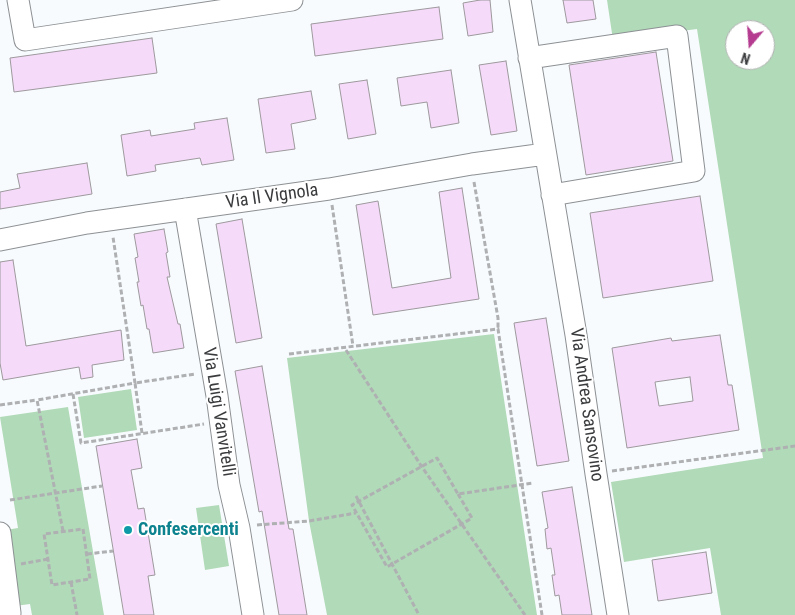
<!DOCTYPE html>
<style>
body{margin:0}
#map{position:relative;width:795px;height:615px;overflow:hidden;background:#f8fbfe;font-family:"Roboto Condensed",sans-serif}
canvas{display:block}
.north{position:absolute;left:725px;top:20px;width:50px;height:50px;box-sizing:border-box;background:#fff;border:1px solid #b0b1b1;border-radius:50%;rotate:198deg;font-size:14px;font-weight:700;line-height:20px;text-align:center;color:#3a3b3d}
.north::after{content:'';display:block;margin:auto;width:18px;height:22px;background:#b43b8f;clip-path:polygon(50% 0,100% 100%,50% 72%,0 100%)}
</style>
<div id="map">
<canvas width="795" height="615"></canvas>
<div class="north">N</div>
</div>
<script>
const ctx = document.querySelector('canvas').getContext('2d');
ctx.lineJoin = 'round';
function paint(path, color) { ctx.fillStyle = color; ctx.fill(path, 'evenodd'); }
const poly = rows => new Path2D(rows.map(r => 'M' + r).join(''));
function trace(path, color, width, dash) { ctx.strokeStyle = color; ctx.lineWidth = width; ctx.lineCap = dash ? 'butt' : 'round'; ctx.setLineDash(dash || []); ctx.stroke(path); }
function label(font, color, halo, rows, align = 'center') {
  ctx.font = font + ' "Roboto Condensed",sans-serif'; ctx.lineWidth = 4; ctx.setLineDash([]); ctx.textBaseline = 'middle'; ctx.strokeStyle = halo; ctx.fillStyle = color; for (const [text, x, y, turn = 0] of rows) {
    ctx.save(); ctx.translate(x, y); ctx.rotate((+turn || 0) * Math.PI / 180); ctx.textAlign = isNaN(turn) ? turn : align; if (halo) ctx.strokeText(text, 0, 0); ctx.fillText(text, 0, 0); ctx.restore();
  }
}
const green = poly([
 [607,0,795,0,795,615,721,615,710,548,624,562,611,482,763,458,697,29,613,40],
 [735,30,765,30,765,60,735,60],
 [494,334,537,615,327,615,309,521,287,358],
 [131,389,137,430,84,438,78,397],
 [68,407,104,615,32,615,30,604,0,608,0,531,18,528,0,417],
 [219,505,229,566,205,570,196,508]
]);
const building = poly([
 [480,0,490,0,493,32,468,36,463,3,480,0],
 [563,0,593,0,596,19,567,23,563,0],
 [439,7,443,39,315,56,311,24,439,7],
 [152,38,157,73,14,92,10,58,152,38],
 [656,52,673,161,586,175,569,65,656,52],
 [506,61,517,131,491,135,479,65,506,61],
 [451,70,459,123,431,128,427,102,401,106,397,78,451,70],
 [367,80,376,134,348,139,339,84,367,80],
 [311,91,316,119,291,124,295,149,266,153,258,99,311,91],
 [227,118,234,160,202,165,200,158,155,165,156,171,127,176,121,135,150,130,151,136,195,129,194,123,227,118],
 [87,163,92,194,0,209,0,192,20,188,17,174,87,163],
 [462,188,479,299,373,315,356,205,378,201,392,288,451,278,439,192,462,188],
 [700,196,713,281,603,298,590,213,700,196],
 [242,219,262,338,236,343,216,224,242,219],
 [164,229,168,252,166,253,170,277,167,277,178,324,180,324,184,348,153,353,149,329,147,329,143,305,141,306,137,282,139,282,135,258,138,257,134,234,164,229],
 [13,260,26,346,121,330,124,360,92,365,93,377,81,379,79,367,3,380,0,363,0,262,13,260],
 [546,318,569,461,537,466,514,323,546,318],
 [720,335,728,385,732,385,739,430,627,448,612,348,671,338,672,341,720,335],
 [690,377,693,401,659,406,655,382,690,377],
 [262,366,289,529,293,529,307,615,279,615,262,511,259,512,235,371,262,366],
 [137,439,142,468,131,470,138,509,144,508,155,575,148,576,154,615,124,615,96,446,137,439],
 [572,487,581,544,592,615,562,615,559,595,555,596,552,575,555,575,551,548,547,549,545,529,548,528,542,492,572,487],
 [706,552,712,593,658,601,652,560,706,552]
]);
const path = poly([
 [474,182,498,318,498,329],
 [332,205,353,346],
 [346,350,422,467,525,615],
 [289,354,498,329,542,615],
 [73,394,81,443,204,424],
 [0,405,37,400],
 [142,433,135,383,195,374],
 [612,471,795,446],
 [458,494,472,518,387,567,352,505,437,458,458,494,533,483],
 [356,496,419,615],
 [10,500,102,486],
 [257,525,309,521,356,513],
 [83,529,90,579,52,585,44,534,83,529],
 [63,531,37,400,135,383,113,237],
 [87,554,113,551],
 [21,564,48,559],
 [71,582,77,615]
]);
const minor = poly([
 [18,0,25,40,292,0],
 [520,0,576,335,596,474,618,615],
 [529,58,677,36,694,171,552,195],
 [185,209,217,396,229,485,239,528,253,615],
 [0,240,87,223,329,189,472,164,545,154],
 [0,533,10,613]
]);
const markers = [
 [128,530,5,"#0f9aa8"]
];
const streetNames = [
 ["Via Il Vignola",272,197,-8],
 ["Via Andrea Sansovino",586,405,82],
 ["Via Luigi Vanvitelli",218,412,81]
];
const cultureNames = [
 ["Confesercenti",138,530]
];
paint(green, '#b1dab8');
paint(building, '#f5dbf9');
trace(building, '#9d999d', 1);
trace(minor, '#8d9194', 23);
trace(path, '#aeb0b2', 3, [5, 2.5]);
trace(minor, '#fff', 21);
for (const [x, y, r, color] of markers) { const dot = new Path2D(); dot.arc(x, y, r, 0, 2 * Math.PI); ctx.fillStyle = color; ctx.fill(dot); trace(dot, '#fff', 2); }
label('18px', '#3a3b3d', '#fff', streetNames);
label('bold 18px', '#0d838f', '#fff', cultureNames, 'left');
</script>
